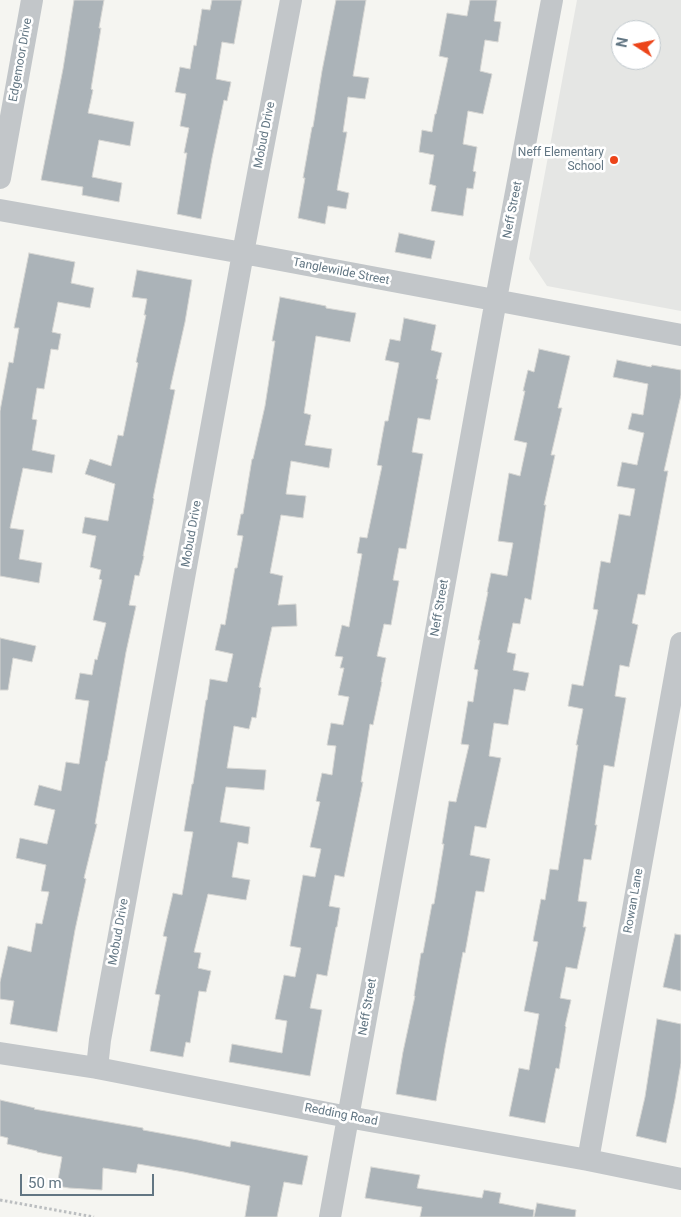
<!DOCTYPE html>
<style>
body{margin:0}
#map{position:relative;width:681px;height:1217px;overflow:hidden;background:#f5f5f1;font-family:Roboto,sans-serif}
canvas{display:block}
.north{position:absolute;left:611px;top:20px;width:50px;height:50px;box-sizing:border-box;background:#fff;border:1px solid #c0c8cd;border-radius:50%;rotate:281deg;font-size:14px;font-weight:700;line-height:20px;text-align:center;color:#627683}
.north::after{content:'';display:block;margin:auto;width:18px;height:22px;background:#ec4419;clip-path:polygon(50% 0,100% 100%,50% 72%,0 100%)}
.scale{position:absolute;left:20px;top:1174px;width:134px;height:22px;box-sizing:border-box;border:2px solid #627683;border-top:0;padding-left:6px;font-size:15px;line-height:18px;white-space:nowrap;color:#627683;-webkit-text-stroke:4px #fff;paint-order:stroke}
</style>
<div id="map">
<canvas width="681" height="1217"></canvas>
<div class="north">N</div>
<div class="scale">50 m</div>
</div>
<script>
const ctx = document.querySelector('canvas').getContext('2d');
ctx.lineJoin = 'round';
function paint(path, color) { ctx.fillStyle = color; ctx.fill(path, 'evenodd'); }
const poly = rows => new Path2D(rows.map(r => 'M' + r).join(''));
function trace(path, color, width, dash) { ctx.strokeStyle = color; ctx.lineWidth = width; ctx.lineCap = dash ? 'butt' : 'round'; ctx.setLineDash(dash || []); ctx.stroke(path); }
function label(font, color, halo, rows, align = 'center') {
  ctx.font = font + ' Roboto,sans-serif'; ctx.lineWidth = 5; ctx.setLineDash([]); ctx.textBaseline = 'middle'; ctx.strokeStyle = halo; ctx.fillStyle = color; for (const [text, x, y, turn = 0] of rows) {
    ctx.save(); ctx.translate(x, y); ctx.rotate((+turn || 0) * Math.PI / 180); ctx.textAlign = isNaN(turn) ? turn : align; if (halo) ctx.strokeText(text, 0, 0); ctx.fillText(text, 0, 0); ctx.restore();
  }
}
const built = poly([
 [577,0,681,0,681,311,547,286,529,259],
 [621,30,651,30,651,60,621,60]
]);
const building = poly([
 [74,0,104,0,99,28,101,28,91,89,93,90,88,113,134,122,130,146,99,140,92,177,122,183,119,202,82,195,83,187,41,180,63,69,74,0],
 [212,0,242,0,234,44,222,42,216,79,231,82,227,101,224,100,212,158,201,219,177,214,187,153,184,153,189,128,180,126,186,94,175,92,180,67,190,69,194,45,196,46,202,9,210,10,212,0],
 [336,0,366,0,353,76,369,78,365,99,348,97,343,132,347,132,337,190,349,193,346,209,328,206,325,224,298,218,305,178,303,178,312,127,313,127,322,71,336,0],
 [470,0,497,0,494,21,501,22,498,42,485,40,480,71,492,74,483,114,468,111,463,144,477,147,473,171,476,172,473,189,467,188,463,216,431,211,436,186,429,184,434,155,419,152,422,130,432,132,435,114,436,114,448,58,439,56,447,13,467,16,470,0],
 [399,233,435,241,431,259,395,252,399,233],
 [29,253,75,262,71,283,94,288,90,308,58,302,52,332,61,334,58,350,51,349,44,389,37,388,32,419,37,420,32,450,55,455,52,473,23,468,10,528,24,530,19,559,42,563,39,583,0,576,0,411,9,362,13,363,19,328,14,328,29,253],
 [137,270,192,280,185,322,170,389,175,390,153,498,154,499,143,556,144,556,139,576,135,575,129,605,136,606,126,652,107,761,106,761,95,824,97,824,84,878,86,879,75,930,57,1032,10,1024,14,1001,0,999,0,982,8,946,31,952,36,923,42,924,49,892,41,891,46,865,16,858,20,838,47,844,55,810,34,805,39,785,61,791,66,762,79,764,89,701,75,699,80,673,92,675,95,659,97,660,106,623,93,620,102,580,99,579,101,570,90,567,96,536,82,533,85,517,108,521,115,484,85,474,90,459,111,466,118,435,123,436,138,363,136,362,146,315,144,315,147,299,132,297,137,270],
 [280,297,326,306,326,308,356,313,350,342,316,336,304,413,311,415,305,445,332,449,329,468,291,461,286,494,306,496,303,518,281,515,270,573,283,576,278,605,296,604,297,626,272,627,259,687,261,688,256,718,252,717,249,729,234,726,227,768,266,770,264,790,226,787,220,822,250,827,248,844,238,842,232,877,250,880,246,900,208,894,194,952,201,953,198,968,211,971,206,992,199,991,190,1043,186,1042,183,1057,150,1051,160,995,155,994,167,937,163,936,173,893,182,895,193,832,184,831,192,784,193,784,206,700,207,700,210,679,227,682,233,654,215,650,221,624,225,625,235,568,237,568,243,536,237,535,241,514,243,514,252,459,253,459,265,406,275,341,272,341,280,297],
 [404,318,436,325,431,350,442,353,436,379,438,379,430,420,418,418,412,452,423,454,406,549,399,548,393,580,399,581,391,625,384,624,377,656,386,658,381,682,382,682,373,725,370,724,361,782,363,782,344,877,335,875,329,906,340,908,337,927,336,927,327,976,317,974,310,1008,322,1010,310,1076,229,1062,232,1044,282,1053,287,1021,275,1019,284,975,295,977,301,948,290,946,303,875,315,877,321,849,310,847,320,802,316,801,322,773,332,775,336,746,327,745,331,723,343,725,349,697,338,695,344,668,340,668,343,657,335,656,342,625,349,627,362,554,357,553,360,537,367,538,382,466,377,465,385,421,388,421,399,363,385,360,390,339,400,341,404,318],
 [539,349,570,356,558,408,562,408,551,455,555,455,544,505,546,505,531,600,525,598,520,624,513,623,507,652,516,654,513,670,529,673,525,691,514,689,508,725,494,723,489,756,501,758,486,828,475,826,470,855,490,859,484,892,476,891,465,953,463,952,445,1048,436,1101,396,1094,403,1052,415,996,414,996,421,953,423,953,432,904,434,904,444,844,442,844,449,801,456,802,469,745,461,744,468,701,473,702,478,670,474,669,480,640,478,640,488,592,487,592,491,573,507,576,513,543,498,541,509,473,520,476,527,443,514,440,525,391,523,391,528,370,534,372,539,349],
 [617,360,651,367,652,365,681,370,681,395,664,471,668,471,645,595,638,594,632,623,638,625,629,667,620,665,615,696,626,698,614,767,604,765,595,825,597,825,591,860,584,859,578,901,587,902,583,927,586,927,577,969,566,967,560,998,571,1000,565,1026,566,1027,559,1069,556,1068,545,1123,509,1116,519,1068,529,1070,539,1014,524,1011,538,942,533,941,541,899,545,900,550,869,558,870,578,745,576,745,583,709,568,706,572,684,583,686,598,610,593,609,601,561,610,563,619,514,630,516,635,489,617,486,622,462,637,465,644,433,628,429,632,413,643,415,648,384,613,377,617,360],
 [0,638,36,646,32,662,13,658,8,690,0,690,0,638],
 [675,934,681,935,681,991,663,987,675,934],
 [657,1019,681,1024,681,1063,675,1099,666,1143,636,1136,645,1097,657,1019],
 [0,1100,35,1108,34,1109,143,1128,143,1130,198,1140,230,1147,231,1141,308,1156,302,1185,284,1182,277,1217,245,1217,250,1186,184,1172,138,1164,136,1173,103,1168,102,1190,69,1188,57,1186,62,1157,37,1152,37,1151,7,1144,8,1138,0,1136,0,1100],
 [371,1167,420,1175,417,1188,482,1198,484,1190,501,1193,499,1203,534,1210,533,1217,420,1217,422,1207,365,1198,371,1167],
 [537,1203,576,1210,575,1217,534,1217,537,1203]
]);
const path = poly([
 [0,1200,94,1217]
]);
const minor = poly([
 [0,178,32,0],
 [0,210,243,253,681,335],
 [0,1053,97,1068,348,1117,588,1160,681,1179],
 [97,1068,100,1040,243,253,291,0],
 [588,1160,681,643],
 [330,1217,499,283,552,0]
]);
const markers = [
 [614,160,5,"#ec4419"]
];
const streetNames = [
 ["Edgemoor Drive",21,60,-80],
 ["Mobud Drive",265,135,-79],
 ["Neff Street",513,210,-79],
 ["Tanglewilde Street",341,272,11],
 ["Mobud Drive",192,534,-80],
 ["Neff Street",440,608,-80],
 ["Rowan Lane",634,901,-80],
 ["Mobud Drive",119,932,-80],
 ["Neff Street",368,1007,-80],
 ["Redding Road",341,1115,11]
];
const poiNames = [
 ["Neff Elementary",604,153],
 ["School",604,167]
];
paint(built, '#e5e6e4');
paint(building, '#abb3b8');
trace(building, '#d6d6d3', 1);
trace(path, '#bbbec0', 3, [2.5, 2.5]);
trace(minor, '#c2c6c9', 22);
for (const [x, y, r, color] of markers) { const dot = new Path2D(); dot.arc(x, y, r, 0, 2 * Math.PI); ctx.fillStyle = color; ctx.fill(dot); trace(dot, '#fff', 2); }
label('12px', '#627683', '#fff', streetNames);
label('12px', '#627683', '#fff', poiNames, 'right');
</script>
